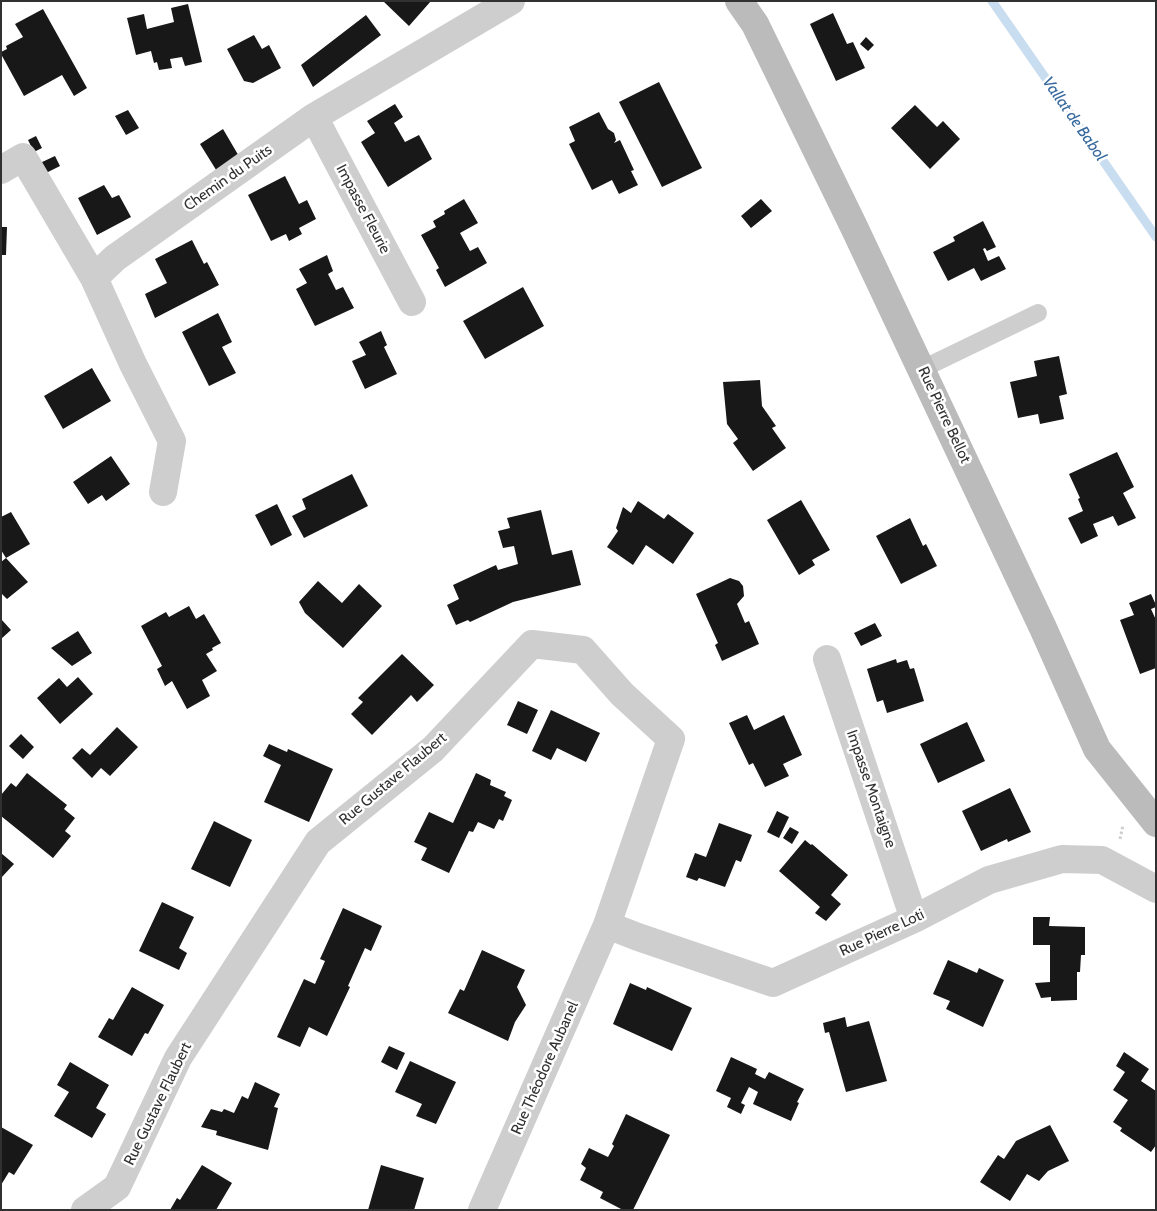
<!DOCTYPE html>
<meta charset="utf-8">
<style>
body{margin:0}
#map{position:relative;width:1157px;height:1211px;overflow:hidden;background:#fff;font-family:Cabin,sans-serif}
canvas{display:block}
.frame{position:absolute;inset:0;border:2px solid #313131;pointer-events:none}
</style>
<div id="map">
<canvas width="1157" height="1211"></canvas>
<div class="frame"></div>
</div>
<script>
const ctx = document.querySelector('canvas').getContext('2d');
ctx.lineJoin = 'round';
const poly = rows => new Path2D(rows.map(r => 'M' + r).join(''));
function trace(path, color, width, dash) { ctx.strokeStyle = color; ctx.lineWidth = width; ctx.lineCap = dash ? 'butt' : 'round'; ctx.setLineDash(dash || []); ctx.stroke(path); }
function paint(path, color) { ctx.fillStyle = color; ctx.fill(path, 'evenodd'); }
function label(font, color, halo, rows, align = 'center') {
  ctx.font = font + ' Cabin,sans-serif'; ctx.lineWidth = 5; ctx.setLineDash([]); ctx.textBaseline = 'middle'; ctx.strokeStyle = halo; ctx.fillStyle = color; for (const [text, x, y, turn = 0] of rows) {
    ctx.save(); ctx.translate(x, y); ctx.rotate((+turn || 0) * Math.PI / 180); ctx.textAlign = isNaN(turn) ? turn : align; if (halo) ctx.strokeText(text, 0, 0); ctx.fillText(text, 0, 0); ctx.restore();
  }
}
const stream = poly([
 [992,1,1156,237]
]);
const building = poly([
 [383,1,431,1,409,26],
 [188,4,202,62,185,66,182,57,170,59,172,68,159,70,157,62,154,63,151,51,136,55,127,18,144,14,147,29,174,22,171,8],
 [43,9,87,88,74,96,62,75,24,96,1,54,1,52,7,49,6,46,23,37,15,24],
 [833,13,847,44,853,42,865,68,836,81,810,24],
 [366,15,381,35,313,87,301,65],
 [254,35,262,49,269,45,281,68,253,83,244,81,227,49],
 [866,37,874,45,868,51,860,44],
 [659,82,702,168,662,187,619,102],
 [395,104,403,117,394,123,405,142,419,135,432,159,388,187,361,142,375,133,367,121],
 [915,105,937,127,943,121,960,139,930,169,891,128],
 [128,110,139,128,126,135,115,116],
 [599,112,608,129,614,133,616,140,614,143,620,140,634,170,631,171,638,185,619,194,612,180,592,190,569,144,575,141,569,127],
 [223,129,240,158,218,173,200,144],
 [36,136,42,148,34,152,28,140],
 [55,156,60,166,46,173,40,163],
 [285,176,299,204,307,200,316,219,299,228,302,234,289,241,286,234,271,241,248,195],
 [104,185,112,198,119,195,131,217,97,235,78,198],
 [464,199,478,223,460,233,470,251,478,247,487,263,445,287,436,270,439,268,421,235,436,227,433,221,445,214,444,211],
 [761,199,772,211,751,228,741,216],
 [983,221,996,247,987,251,985,248,983,249,988,261,999,256,1006,269,981,281,974,268,948,281,933,252,955,241,953,237],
 [1,227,7,227,6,255,1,255],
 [192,240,204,264,207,262,219,285,155,318,145,294,167,283,155,259],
 [327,255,333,271,328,274,336,290,343,287,354,308,315,326,296,289,307,283,299,269],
 [523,287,544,326,485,359,463,321],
 [218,313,232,342,222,347,236,373,209,386,182,332],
 [381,331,387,345,384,347,397,374,365,389,352,361,366,355,359,342],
 [1059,356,1067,394,1059,396,1064,419,1040,424,1038,414,1018,418,1010,382,1037,376,1034,361],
 [92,368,111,401,63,429,44,396],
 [760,380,762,406,776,426,772,428,786,448,753,471,733,443,738,439,727,424,723,382],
 [1117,452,1134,487,1123,493,1136,518,1118,526,1113,516,1093,524,1098,536,1081,544,1068,518,1083,511,1078,499,1080,498,1069,474],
 [111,456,130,484,106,501,102,495,88,504,73,482],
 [352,474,368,506,304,538,292,516,306,509,302,499],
 [801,500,830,550,812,560,815,565,799,575,767,520],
 [638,501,664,519,668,514,694,533,673,564,646,545,633,565,607,547,618,531,616,528,623,507,631,513],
 [277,504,292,535,271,546,255,515],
 [541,510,552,555,572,550,581,585,513,602,470,622,468,620,456,625,447,605,459,599,453,585,496,565,498,570,518,564,514,546,503,548,498,531,510,528,507,518],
 [11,512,30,544,6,558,1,550,1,517],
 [910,518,923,546,926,544,937,566,901,584,876,536],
 [6,558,28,582,7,599,1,593,1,562],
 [730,578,739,581,743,586,744,596,737,604,745,623,749,621,759,644,722,661,715,645,718,643,696,594],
 [318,581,342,603,359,584,382,606,343,648,305,613,299,602],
 [1151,594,1156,605,1156,607,1151,609,1156,620,1156,668,1140,674,1120,620,1134,615,1129,603],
 [189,606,196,619,204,614,221,643,212,648,213,650,206,654,217,671,202,680,210,696,187,709,172,681,165,686,157,669,162,666,141,626,166,612,169,617],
 [1,619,11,630,1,639],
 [875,623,882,636,861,646,854,633],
 [78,631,92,653,72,666,51,648],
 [402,654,434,685,417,702,411,695,372,735,351,714,363,702,358,698],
 [896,659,897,663,907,660,910,669,914,668,924,701,887,713,883,700,877,702,867,669],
 [78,677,93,694,60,724,37,698,59,678,67,687],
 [518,701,538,710,527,734,507,725],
 [551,710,600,733,586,762,557,748,551,760,532,751],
 [747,715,754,730,784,715,802,755,783,764,789,776,765,787,753,763,749,765,729,723],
 [967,722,985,761,938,783,920,744],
 [117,727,138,747,110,776,101,768,92,778,72,758,82,748,90,755],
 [21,734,34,747,23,759,9,746],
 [269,744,287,752,288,749,333,769,309,822,264,802,281,765,263,756],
 [27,773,67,805,64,809,75,818,65,831,71,836,53,858,1,816,1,795,11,783,16,787],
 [476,773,491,780,490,785,506,792,504,796,512,800,503,821,499,819,494,829,478,822,473,832,469,831,449,873,421,860,427,848,414,842,429,812,453,823],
 [1010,788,1031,832,1008,842,1007,839,981,851,962,811],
 [777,811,789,817,779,838,767,832],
 [214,821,252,840,230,887,191,869],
 [719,823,752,835,741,862,736,860,725,887,699,878,697,881,686,877,695,853,706,857],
 [790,827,799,832,792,844,783,838],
 [805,840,811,845,812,844,848,875,831,895,841,904,826,921,815,913,820,907,779,871],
 [1,853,14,864,1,878],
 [162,902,194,917,179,948,187,953,179,970,139,951],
 [343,908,382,926,371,951,365,948,348,986,350,987,327,1036,309,1027,300,1047,277,1037,304,979,315,984,325,961,320,959],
 [1033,917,1050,917,1049,926,1085,927,1085,955,1081,955,1080,972,1077,972,1077,1000,1051,1001,1051,997,1041,998,1035,983,1050,982,1050,945,1033,945],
 [482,950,525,970,517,987,526,1005,515,1022,508,1041,448,1013,460,989,464,991],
 [948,960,977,973,979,968,1004,980,983,1027,946,1009,950,1001,933,994],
 [630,983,646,990,647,987,692,1008,672,1051,613,1024],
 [132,987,164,1005,148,1034,145,1033,132,1056,98,1037,109,1018,113,1020],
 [845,1017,847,1027,869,1021,887,1081,846,1092,829,1032,825,1033,823,1023],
 [389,1046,405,1053,397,1070,381,1062],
 [1124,1052,1149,1069,1141,1081,1156,1091,1156,1145,1151,1152,1120,1131,1122,1128,1113,1122,1128,1100,1113,1090,1125,1072,1116,1066],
 [731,1057,757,1069,755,1074,765,1079,769,1072,804,1089,797,1102,799,1103,791,1121,753,1104,758,1092,749,1087,741,1103,745,1105,741,1114,727,1107,731,1098,716,1091],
 [410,1061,456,1082,436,1124,416,1116,422,1104,395,1092],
 [70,1062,109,1085,96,1108,106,1114,92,1138,54,1116,69,1092,57,1085],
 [255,1082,280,1094,274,1107,278,1108,268,1150,216,1135,217,1131,201,1127,211,1109,222,1112,224,1109,234,1113,242,1096,248,1099],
 [626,1114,670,1135,633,1210,623,1210,600,1198,603,1192,580,1180,586,1168,581,1164,589,1148,608,1157,614,1146,612,1144],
 [1050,1125,1069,1161,1048,1171,1039,1181,1027,1174,1010,1201,980,1182,998,1155,1004,1159,1016,1141],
 [1,1127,33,1145,14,1175,9,1172,1,1185],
 [202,1165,232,1183,216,1210,170,1210,177,1198,180,1200],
 [381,1165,424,1178,414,1210,368,1210]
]);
const path = poly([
 [1120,839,1123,825]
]);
const lane = poly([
 [922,369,1038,313]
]);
const street = poly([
 [314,117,412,302],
 [1,170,23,157,94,278,115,258,314,117,511,1],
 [94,278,133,364,172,441,163,492],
 [827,659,914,919],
 [607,925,638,937,773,983,914,919,989,880,1062,859,1102,860,1156,889],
 [85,1210,117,1187,178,1058,318,842,433,749,532,644,583,650,622,694,671,739,607,925,482,1210]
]);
const secondary = poly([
 [739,1,755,24,854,227,1043,628,1097,749,1156,823]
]);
const streetNames = [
 ["Chemin du Puits",228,178,-35],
 ["Impasse Fleurie",363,209,62],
 ["Rue Pierre Bellot",944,415,65],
 ["Rue Gustave Flaubert",393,779,-40],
 ["Impasse Montaigne",871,789,71],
 ["Rue Pierre Loti",882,933,-25],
 ["Rue Théodore Aubanel",545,1068,-66],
 ["Rue Gustave Flaubert",158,1104,-64]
];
const waterNames = [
 ["Vallat de Babol",1074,119,55]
];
trace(stream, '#c9ddf0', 9);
paint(building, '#181818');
trace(path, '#cecece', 3, [2.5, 2.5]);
trace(lane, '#cecece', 18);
trace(street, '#cecece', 28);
trace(secondary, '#bbb', 28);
label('15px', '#313131', '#fff', streetNames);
label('italic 16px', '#35699d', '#fff', waterNames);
</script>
